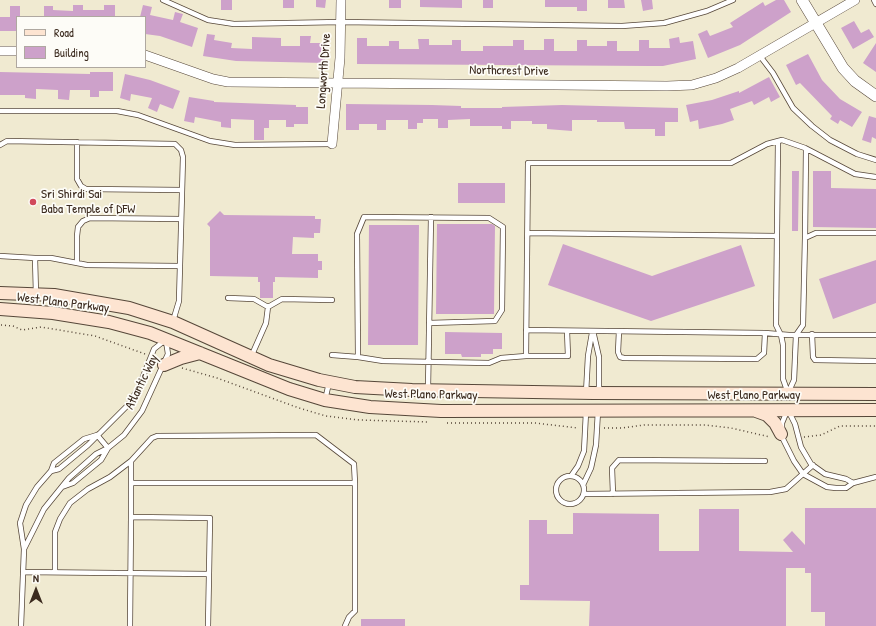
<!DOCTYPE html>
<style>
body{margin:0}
#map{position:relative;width:876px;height:626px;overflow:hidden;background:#f0ead1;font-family:"Patrick Hand",sans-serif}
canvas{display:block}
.legend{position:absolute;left:16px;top:16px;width:130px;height:52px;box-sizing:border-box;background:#fdfcf7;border:1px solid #afa8a0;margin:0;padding:5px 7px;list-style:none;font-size:12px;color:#3b2a1e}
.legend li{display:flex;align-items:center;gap:8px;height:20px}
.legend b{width:20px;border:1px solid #afa8a0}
.north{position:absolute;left:16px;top:570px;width:40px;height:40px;-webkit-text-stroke:3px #fdfcf7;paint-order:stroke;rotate:0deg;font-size:11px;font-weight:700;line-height:16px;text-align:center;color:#3b2a1e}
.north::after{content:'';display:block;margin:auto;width:14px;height:18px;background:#3b2a1e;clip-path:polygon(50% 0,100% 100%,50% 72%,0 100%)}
</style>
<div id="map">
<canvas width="876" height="626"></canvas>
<ul class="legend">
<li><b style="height:5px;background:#fde4d1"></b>Road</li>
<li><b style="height:11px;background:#cda1ca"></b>Building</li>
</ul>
<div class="north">N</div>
</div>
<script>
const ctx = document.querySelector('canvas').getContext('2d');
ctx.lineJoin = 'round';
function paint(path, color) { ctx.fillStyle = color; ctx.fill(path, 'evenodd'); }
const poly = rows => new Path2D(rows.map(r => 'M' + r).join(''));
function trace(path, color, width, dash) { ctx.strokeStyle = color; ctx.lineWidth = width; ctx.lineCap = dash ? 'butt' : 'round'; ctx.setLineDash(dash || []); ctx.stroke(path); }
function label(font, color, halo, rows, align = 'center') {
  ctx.font = font + ' "Patrick Hand",sans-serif'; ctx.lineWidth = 3.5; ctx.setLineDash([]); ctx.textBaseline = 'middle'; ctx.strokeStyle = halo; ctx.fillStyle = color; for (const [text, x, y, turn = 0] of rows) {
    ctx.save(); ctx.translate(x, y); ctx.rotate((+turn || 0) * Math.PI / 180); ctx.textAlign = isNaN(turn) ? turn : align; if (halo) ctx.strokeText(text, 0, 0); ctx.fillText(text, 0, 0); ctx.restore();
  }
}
const building = poly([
 [221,0,232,0,232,10,221,10],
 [283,0,294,0,294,8,283,8],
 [316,0,326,0,325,8,316,7],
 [389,0,401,0,401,8,389,8],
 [420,0,462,0,462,8,420,7],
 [483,0,493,0,493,8,483,8],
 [545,0,587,0,587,11,577,11,577,7,545,7],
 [608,0,624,0,625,8,608,8],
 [641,0,652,0,653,9,643,11],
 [776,0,784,0,791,12,740,45,708,58,698,34,707,30,710,36,733,27,730,23,763,2,765,6],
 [73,5,83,5,83,10,104,10,104,5,115,5,115,17,44,17,44,6,53,6,53,10,73,11],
 [143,5,152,7,150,15,173,20,175,12,183,14,180,22,198,28,192,47,160,36,145,34,145,17,140,17],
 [10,6,20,6,20,17,17,17,17,31,0,31,0,17,10,17],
 [854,21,861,33,869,29,874,37,853,49,841,28],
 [207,34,215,35,214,40,232,43,231,48,252,49,252,37,281,38,281,46,300,46,300,36,311,36,310,43,325,43,325,63,236,61,203,56],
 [679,37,680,43,693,41,696,59,663,66,649,66,357,64,357,38,367,38,367,46,389,46,389,41,399,41,399,49,419,49,418,39,429,39,429,45,452,45,452,40,461,40,461,51,483,51,483,46,513,46,513,40,524,40,524,50,544,50,544,39,554,39,554,51,577,51,577,40,587,40,587,46,607,46,607,41,617,41,617,51,639,51,639,40,649,40,649,48,670,48,669,39],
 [876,43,876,72,863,63],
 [808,54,822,80,840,99,862,112,852,127,840,120,838,124,830,119,832,116,800,83,796,85,786,65],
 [0,72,90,74,90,72,113,72,113,91,99,91,99,97,90,97,90,90,70,90,69,100,58,99,58,90,36,89,36,99,25,98,25,95,0,95],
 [125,74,150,80,180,91,173,109,160,104,157,112,148,108,152,98,131,94,130,101,120,98],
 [769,77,780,97,771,102,769,97,754,105,752,101,730,109,734,120,722,124,699,129,698,120,690,122,686,105,712,100,739,91,739,93],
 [189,97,214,101,214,102,296,105,296,107,308,107,308,124,294,124,294,127,286,127,286,120,269,120,269,128,264,128,264,140,254,140,254,120,231,119,231,128,221,127,221,122,195,117,194,123,184,121],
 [346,104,432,105,461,106,461,108,502,108,502,107,562,105,678,108,678,122,665,122,665,136,655,136,655,129,625,129,624,122,597,122,597,120,572,120,572,131,547,129,547,124,532,124,532,121,511,121,511,129,502,129,502,126,470,126,470,119,448,120,448,128,438,128,438,119,423,119,423,123,417,123,417,129,408,129,408,120,386,120,386,130,377,130,377,124,359,124,359,130,346,130],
 [869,116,876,118,876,139,872,137,871,143,862,140],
 [792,171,799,171,798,231,792,231],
 [813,171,831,171,831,188,876,189,876,228,813,227],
 [458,183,505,183,505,203,458,203],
 [220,211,224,215,315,216,315,219,321,219,320,233,314,233,314,238,293,237,292,254,318,254,318,261,322,261,322,270,318,270,318,278,275,277,275,282,273,282,273,298,260,298,260,282,258,282,258,277,210,276,210,227,207,224],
 [437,224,492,224,495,226,494,314,436,314],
 [369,225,419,225,418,345,368,345],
 [563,244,652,276,741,245,755,286,651,321,548,285],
 [876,260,876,303,833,319,819,279],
 [445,332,502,333,502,349,493,349,493,354,481,354,481,357,462,357,461,354,445,354],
 [805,508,876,508,876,626,825,626,825,612,811,612,811,573,805,573,805,568,786,568,786,626,589,626,590,601,520,600,520,585,529,585,529,520,547,520,547,534,573,534,573,513,659,514,659,551,699,551,699,509,739,509,739,551,793,552,783,540,792,531,805,545],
 [361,619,405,619,405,626,361,626]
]);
const path = poly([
 [1,325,13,326,22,330,41,327,95,336,145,354],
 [182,368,217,378,299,408,326,416,359,420,428,422],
 [447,423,535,423,578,428],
 [604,428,622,428,644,425,705,425,731,428,770,437],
 [804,437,821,435,840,426,876,426]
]);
const service = poly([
 [163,0,208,20,234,24,341,22,622,26,664,23,707,11,733,0],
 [874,0,876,4],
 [760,56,773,73,793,108,812,126,830,140,857,154,876,160],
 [0,111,117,111,138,115,210,141,235,145,332,144],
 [778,141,776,325,781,335,783,345,783,379,788,393],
 [77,142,77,179,81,186,86,189,182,190],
 [0,145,7,141,175,144,181,150,183,157,179,301,173,321],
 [528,233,777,236],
 [805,238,806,149],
 [0,256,35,258,36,294],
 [35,258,51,258,77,263],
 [179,266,87,265,77,263,77,236,78,227,83,221,90,218,181,219],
 [228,298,254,299,268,307],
 [526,330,765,333,789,335,876,335],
 [593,331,599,357,599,392],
 [619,331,618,352,620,357,624,358,757,359,764,353,765,333],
 [812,334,813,357,815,360,876,361],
 [332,355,358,357,357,234,364,217,489,218,503,227,502,310,495,321,429,323],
 [526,356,568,356,567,331],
 [251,357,266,323,268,307,282,299,332,300],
 [358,357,383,361,489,363,501,358,526,356,528,163,731,163,767,144,782,140,805,148,855,174,876,177],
 [428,389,431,217],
 [586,393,588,356,592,333],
 [788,393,794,380,796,335,803,325,805,238,816,233,876,233],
 [325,400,329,383],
 [787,411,782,423,782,437,794,461,803,474,827,487,836,488,846,488,853,483,876,477],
 [789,412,795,424,801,447,811,464,825,474,846,479,853,483],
 [97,435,108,448],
 [51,471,59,469,88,445,128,405,138,389,154,349,164,341],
 '556 490a14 14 0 1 1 28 0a14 14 0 1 1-28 0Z',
 [571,476,578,466,584,451,586,412],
 [583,485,591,468,596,445,598,411],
 [62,487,73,483,101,460,108,448],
 [584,494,770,492,786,489,813,465],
 [613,494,612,468,619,460,765,461],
 [24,549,44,509,69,478,96,454,108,448,124,435,142,411,168,354,166,341],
 [23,572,209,574,210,518,131,517,131,461,152,438,157,436,316,435,354,464,355,483,131,483],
 [55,572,55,532,60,519,70,503,88,489,110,477,131,461],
 [21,626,24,549,20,523,26,505,37,487,51,471,54,463,84,439,97,435],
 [130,626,131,517],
 [208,626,209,574],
 [345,626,349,617,355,611,355,483]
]);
const minor = poly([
 [0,51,17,51],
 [145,55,213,79,228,82,667,86,692,85,716,78,738,68,855,0],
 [332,144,340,58,341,0]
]);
const tertiary = poly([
 [802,0,843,68,855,81,876,96]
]);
const secondary = poly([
 [0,293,54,295,129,308,173,322,269,365,319,380,355,387,412,390,593,393,876,394],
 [0,309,53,313,109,322,150,333,289,389,325,400,370,407,441,411,876,410],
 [164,365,181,358,200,353],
 [756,411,767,415,775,423,781,434]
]);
const markers = [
 [33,202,4,"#d1495b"]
];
const streetNames = [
 ["Longworth Drive",324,71,-86],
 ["Northcrest Drive",509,71,1],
 ["West Plano Parkway",63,303,7],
 ["Atlantic Way",142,382,-64],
 ["West Plano Parkway",431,395,1],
 ["West Plano Parkway",754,396]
];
const poiNames = [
 ["Sri Shirdi Sai",41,195],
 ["Baba Temple of DFW",41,210]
];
paint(building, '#cda1ca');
trace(service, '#564739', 6);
trace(minor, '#564739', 10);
trace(tertiary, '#564739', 12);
trace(secondary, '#564739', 14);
trace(path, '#564739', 1.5, [1, 3]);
trace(service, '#fff', 4.5);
trace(minor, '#fff', 9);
trace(tertiary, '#fff', 11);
trace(secondary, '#fde4d1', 12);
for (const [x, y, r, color] of markers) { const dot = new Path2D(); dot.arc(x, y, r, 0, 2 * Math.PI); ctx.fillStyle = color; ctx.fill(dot); trace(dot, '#fdfcf7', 1.5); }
label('13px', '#3b2a1e', '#fdfcf7', streetNames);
label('13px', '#3b2a1e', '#fdfcf7', poiNames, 'left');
</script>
